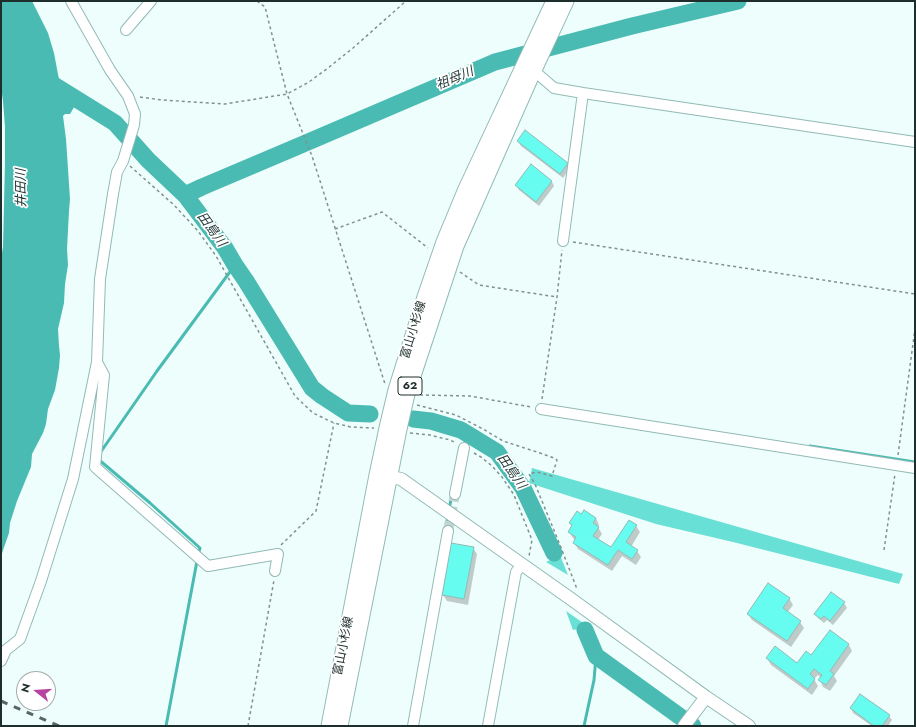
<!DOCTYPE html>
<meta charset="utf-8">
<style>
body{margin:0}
#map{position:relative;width:916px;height:727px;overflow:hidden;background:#eefefc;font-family:Jost,sans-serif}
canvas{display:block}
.frame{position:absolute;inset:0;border:2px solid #1e2e2c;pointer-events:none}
.north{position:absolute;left:16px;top:671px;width:40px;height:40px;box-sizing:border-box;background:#fff;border:1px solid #a5abab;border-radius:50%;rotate:287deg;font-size:11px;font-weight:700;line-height:16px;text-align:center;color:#1e2e2c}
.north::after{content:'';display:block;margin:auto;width:14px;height:18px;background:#b7449e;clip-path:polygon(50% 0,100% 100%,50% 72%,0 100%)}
</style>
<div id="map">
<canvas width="916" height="727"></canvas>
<div class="frame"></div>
<div class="north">N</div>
</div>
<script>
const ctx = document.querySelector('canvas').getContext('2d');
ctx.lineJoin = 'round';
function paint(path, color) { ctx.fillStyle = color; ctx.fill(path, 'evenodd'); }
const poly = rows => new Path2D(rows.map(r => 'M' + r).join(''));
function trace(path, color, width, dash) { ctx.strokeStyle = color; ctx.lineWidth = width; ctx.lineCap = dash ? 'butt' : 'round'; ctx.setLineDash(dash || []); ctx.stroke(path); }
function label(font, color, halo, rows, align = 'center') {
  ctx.font = font + ' Jost,"Noto Sans JP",sans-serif'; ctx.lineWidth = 3.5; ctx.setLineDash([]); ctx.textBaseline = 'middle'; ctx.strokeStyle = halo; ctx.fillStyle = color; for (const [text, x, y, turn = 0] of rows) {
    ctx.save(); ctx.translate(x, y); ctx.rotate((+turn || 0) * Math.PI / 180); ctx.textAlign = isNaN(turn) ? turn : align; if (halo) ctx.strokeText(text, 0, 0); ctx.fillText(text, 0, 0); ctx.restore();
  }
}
const green = poly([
 [532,468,903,574,899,584,733,542,656,524,529,483],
 [560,555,568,575,546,562],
 [566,611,589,627,573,630]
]);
const water = poly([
 [1,1,32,1,48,33,54,53,60,85,77,102,70,114,65,114,63,116,66,139,70,199,69,211,67,249,68,265,65,284,64,303,58,329,59,346,60,355,59,368,55,390,48,409,46,424,43,433,32,454,31,467,17,501,10,523,9,533,1,556,1,259,3,247,5,162,5,127,3,101,1,87]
]);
const shadow = poly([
 [518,141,567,164,570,168,563,178,521,146],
 [531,166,552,182,554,186,539,206,519,190,516,185],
 [581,515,596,518,599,525,598,527,602,534,598,540,611,549,636,526,640,532,631,547,637,551,641,557,636,565,622,556,612,571,578,549,574,543,575,540,573,538,569,532,572,527,570,523],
 [473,548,477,554,468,605,447,601,443,595],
 [789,598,793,605,787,613,800,622,804,628,791,647,752,620,748,614],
 [844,603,847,608,833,625,827,620,824,623,818,618,815,614],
 [830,631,849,645,852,651,834,676,837,681,830,691,823,687,820,680,821,678,818,675,814,679,818,686,812,695,771,665,767,658,798,664,811,657],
 [851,708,889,716,892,720,888,726,872,726,853,713]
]);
const stream = poly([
 [810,446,915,462],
 [100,453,157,371,235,265],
 [98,459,150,503,200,548,198,555],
 [449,510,452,494],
 [446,529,448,515],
 [166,726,197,561],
 [584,726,594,680,596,656]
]);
const river = poly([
 [49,82,115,123,148,160,185,195,225,248,235,265,246,281,312,388,322,396,348,413,370,414],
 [185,195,202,187,294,148,495,62,632,26,738,1],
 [413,419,431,421,461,430,497,452,523,488,554,553],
 [585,630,596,656,693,726]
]);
const building = poly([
 [525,130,568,163,560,174,517,141,525,130],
 [531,164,552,181,536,202,515,185,531,164],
 [584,510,596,518,593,523,599,527,593,536,611,547,629,520,637,525,626,542,638,550,632,559,618,550,608,565,573,543,576,537,568,532,572,525,569,523,577,511,581,514,584,510],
 [451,543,474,547,464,599,442,595,451,543],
 [768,583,790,598,783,608,801,621,787,641,747,614,768,583],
 [831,592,845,602,830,621,824,616,821,619,814,614,831,592],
 [830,630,849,644,830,671,834,674,826,685,818,680,822,675,814,669,810,674,815,679,808,689,766,658,775,646,797,663,806,651,811,655,830,630],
 [860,694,890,715,882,726,874,726,850,708,860,694]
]);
const minorTunnel = poly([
 [448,531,455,494]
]);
const path = poly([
 [257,1,265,7,287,94,312,156,385,384],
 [140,97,162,100,225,104,287,94,309,82,328,68,353,48,406,1],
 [130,166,174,205,198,231,216,256,295,396,313,413,334,423,351,427,374,428],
 [335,229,382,212,428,248],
 [573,242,915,294],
 [460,272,479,285,557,297],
 [420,395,470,396,531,407],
 [542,399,557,297,562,250],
 [417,405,456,415,483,429,503,441,540,453,554,458,557,460,552,476,537,472,529,474,535,484,560,545,577,589],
 [410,433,430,435,450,440,456,443],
 [474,453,481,457,492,466,502,477,514,495,532,540,529,556],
 [898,455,915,329],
 [281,545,316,511,334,423],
 [884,550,895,474],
 [248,726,274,580]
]);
const minor = poly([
 [126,30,151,1],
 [533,72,539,75,554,88,583,93,563,241],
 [583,93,915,142],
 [97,362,104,375,95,467,208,566,278,554,275,571],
 [541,409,915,468],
 [455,494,464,448],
 [1,661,6,650,20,639,41,581,73,479,97,362,100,279,113,194,117,172,123,161,134,125,135,114,128,96,110,70,71,1],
 [413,726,448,531],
 [488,726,516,572,522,564]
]);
const tertiary = poly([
 [381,475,401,479,571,599,706,697,749,726],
 [684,726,706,697]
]);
const primary = poly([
 [329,726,377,475,387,428,396,390,425,297,444,242,466,189,554,1],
 [340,726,399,429,407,394,456,246,533,72,566,1]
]);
const rail = poly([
 [1,701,59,726]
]);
const shields = [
 [410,386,24]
];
const shieldNames = [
 ["62",410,386]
];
const streetNames = [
 ["富山小杉線",414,330,-73],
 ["富山小杉線",344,646,-79]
];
const waterNames = [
 ["祖母川",455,79,-23],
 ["井田川",22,188,-91],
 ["田島川",211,230,54],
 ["田島川",511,472,55]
];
paint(green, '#69e0d6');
paint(water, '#4abbb2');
paint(shadow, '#0003');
trace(stream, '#4abbb2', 3);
trace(river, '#4abbb2', 17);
paint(building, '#67fcf0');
trace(building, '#92bab6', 1);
trace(minorTunnel, '#c4d4d2', 10, [10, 5]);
trace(minor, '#92bab6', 12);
trace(tertiary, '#92bab6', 14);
trace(primary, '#92bab6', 17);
trace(path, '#81918f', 1.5, [3, 3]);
trace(minor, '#fff', 10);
trace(tertiary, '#fff', 12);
trace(primary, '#fff', 15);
trace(rail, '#566664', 3, [7, 7]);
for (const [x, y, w] of shields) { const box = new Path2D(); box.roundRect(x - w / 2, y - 9, w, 18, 3); ctx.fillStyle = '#fff'; ctx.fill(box); trace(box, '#1e2e2c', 1); }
label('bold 11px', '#1e2e2c', null, shieldNames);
label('12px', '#1e2e2c', '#fff', streetNames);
label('italic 13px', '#1d3634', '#fff', waterNames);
</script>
